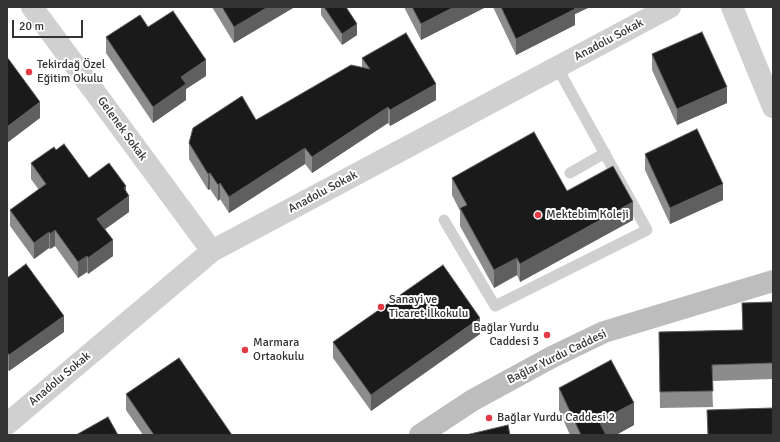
<!DOCTYPE html>
<meta charset="utf-8">
<style>
body{margin:0}
#map{position:relative;width:780px;height:442px;overflow:hidden;background:#fff;font-family:Signika,sans-serif}
canvas{display:block}
.frame{position:absolute;inset:0;border:8px solid #333;pointer-events:none}
.scale{position:absolute;left:12px;top:20px;width:71px;height:18px;box-sizing:border-box;border:2px solid #333;border-top:0;padding-left:5px;font-size:12px;line-height:14px;white-space:nowrap;color:#333;-webkit-text-stroke:3px #fff;paint-order:stroke}
</style>
<div id="map">
<canvas width="780" height="442"></canvas>
<div class="frame"></div>
<div class="scale">20 m</div>
</div>
<script>
const ctx = document.querySelector('canvas').getContext('2d');
ctx.lineJoin = 'round';
const poly = rows => new Path2D(rows.map(r => 'M' + r).join(''));
function trace(path, color, width, dash) { ctx.strokeStyle = color; ctx.lineWidth = width; ctx.lineCap = dash ? 'butt' : 'round'; ctx.setLineDash(dash || []); ctx.stroke(path); }
function paint(path, color) { ctx.fillStyle = color; ctx.fill(path, 'evenodd'); }
function label(font, color, halo, rows, align = 'center') {
  ctx.font = font + ' Signika,sans-serif'; ctx.lineWidth = 4; ctx.setLineDash([]); ctx.textBaseline = 'middle'; ctx.strokeStyle = halo; ctx.fillStyle = color; for (const [text, x, y, turn = 0] of rows) {
    ctx.save(); ctx.translate(x, y); ctx.rotate((+turn || 0) * Math.PI / 180); ctx.textAlign = isNaN(turn) ? turn : align; if (halo) ctx.strokeText(text, 0, 0); ctx.fillText(text, 0, 0); ctx.restore();
  }
}
const lane = poly([
 [570,173,605,153],
 [444,220,495,306,647,230,557,67]
]);
const street = poly([
 [32,7,212,251],
 [732,7,773,107],
 [7,424,212,251,670,7]
]);
const secondary = poly([
 [420,435,473,400,552,357,604,332,773,281]
]);
const wall = poly([
 [212,7,293,7,293,8,234,43],
 [321,7,346,7,357,35,342,45,321,15],
 [404,7,486,7,421,40],
 [493,7,590,7,575,14,575,25,516,55],
 [148,27,206,76,186,89,186,100,153,123,106,53,106,37],
 [652,54,727,103,677,125,652,70],
 [362,58,436,100,390,126,388,123,312,173,305,164,229,213,220,199,218,201,210,189,208,190,189,159,189,143,256,120,362,67],
 [56,150,89,178,126,191,129,212,105,229,113,256,88,274,87,272,78,278,55,246,50,249,49,248,34,259,10,226,10,210,39,190,31,179,31,163],
 [645,154,723,200,670,224,645,170],
 [452,178,567,191,633,220,520,282,517,275,494,288,460,226,460,211,452,195],
 [7,278,64,332,9,371,7,368],
 [773,302,773,379,712,381,713,407,660,408,659,332,742,330,742,303],
 [480,334,371,411,333,358,333,342],
 [559,388,634,425,616,435,570,435,559,410],
 [126,394,232,435,143,435,126,410]
]);
const shadedWall = poly([
 [268,7,293,7,293,8,234,43,234,27],
 [454,7,486,7,421,40,421,24],
 [571,7,590,7,575,14,575,25,516,55,516,39],
 [357,24,357,35,342,45,342,34],
 [206,60,206,76,186,89,186,100,153,123,153,107,181,77],
 [436,84,436,100,390,126,390,110],
 [727,87,727,103,677,125,677,109],
 [40,102,40,118,7,143,7,127],
 [388,107,388,123,312,173,312,157],
 [305,148,305,164,229,213,229,197],
 [210,173,210,189,208,190,208,174],
 [220,183,220,199,218,201,218,185],
 [723,184,723,200,670,224,670,208],
 [126,186,126,199,129,196,129,212,97,235,97,219,124,188],
 [633,202,633,220,520,282,520,264],
 [55,230,55,246,50,249,50,234],
 [49,232,49,248,34,259,34,243],
 [113,240,113,256,88,274,88,258],
 [87,256,87,272,78,278,78,262],
 [517,258,517,275,494,288,494,270],
 [64,316,64,332,9,371,9,355],
 [480,318,480,334,371,411,371,395],
 [634,403,634,425,616,435,599,435,599,421]
]);
const building = poly([
 [222,7,268,7,234,27,222,7],
 [324,7,346,7,357,24,342,34,324,7],
 [412,7,454,7,421,24,412,7],
 [501,7,574,7,575,9,516,39,501,7],
 [173,11,206,60,181,77,186,84,153,107,106,37,140,15,148,27,173,11],
 [702,32,727,87,677,109,652,54,702,32],
 [406,33,436,84,390,110,388,107,312,157,305,148,229,197,220,183,218,185,210,173,208,174,189,143,193,128,242,96,256,120,351,65,370,69,362,58,406,33],
 [7,57,40,102,7,127,7,57],
 [697,129,723,184,670,208,645,154,697,129],
 [534,132,567,191,613,166,633,202,520,264,517,258,494,270,460,208,467,205,452,178,534,132],
 [64,144,89,178,109,163,126,186,124,188,129,196,97,219,113,240,88,258,87,256,78,262,55,230,50,234,49,232,34,243,10,210,46,184,31,163,54,147,56,150,64,144],
 [26,264,64,316,9,355,7,352,7,278,26,264],
 [443,265,480,318,371,395,333,342,443,265],
 [773,302,773,363,712,365,713,391,660,392,659,332,743,330,742,303,773,302],
 [179,358,232,435,154,435,126,394,179,358],
 [611,360,634,403,599,421,606,435,581,435,559,388,611,360],
 [773,408,773,435,708,435,707,410,773,408],
 [108,417,118,435,76,435,108,417],
 [508,425,510,435,466,435,508,425]
]);
const markers = [
 [29,72,4,"#e63946"],
 [538,215,4,"#e63946"],
 [381,307,4,"#e63946"],
 [547,335,4,"#e63946"],
 [245,350,4,"#e63946"],
 [489,418,4,"#e63946"]
];
const streetNames = [
 ["Anadolu Sokak",609,40,-28],
 ["Gelenek Sokak",122,129,54],
 ["Anadolu Sokak",323,192,-28],
 ["Bağlar Yurdu Caddesi",557,357,-26],
 ["Anadolu Sokak",60,379,-40]
];
const poiNames = [
 ["Tekirdağ Özel",37,65],
 ["Eğitim Okulu",37,79],
 ["Mektebim Koleji",546,215],
 ["Sanayi ve",389,300],
 ["Ticaret İlkokulu",389,314],
 ["Bağlar Yurdu",539,328,"right"],
 ["Caddesi 3",539,342,"right"],
 ["Marmara",253,343],
 ["Ortaokulu",253,357],
 ["Bağlar Yurdu Caddesi 2",497,418]
];
trace(lane, '#d0d0d0', 11);
trace(street, '#d0d0d0', 22);
trace(secondary, '#bdbdbd', 22);
paint(wall, '#8c8c8c');
paint(shadedWall, '#5f5f5f');
paint(building, '#1a1a1a');
trace(building, '#5f5f5f', 1);
for (const [x, y, r, color] of markers) { const dot = new Path2D(); dot.arc(x, y, r, 0, 2 * Math.PI); ctx.fillStyle = color; ctx.fill(dot); trace(dot, '#fff', 1.5); }
label('12px', '#333', '#fff', streetNames);
label('12px', '#333', '#fff', poiNames, 'left');
</script>
